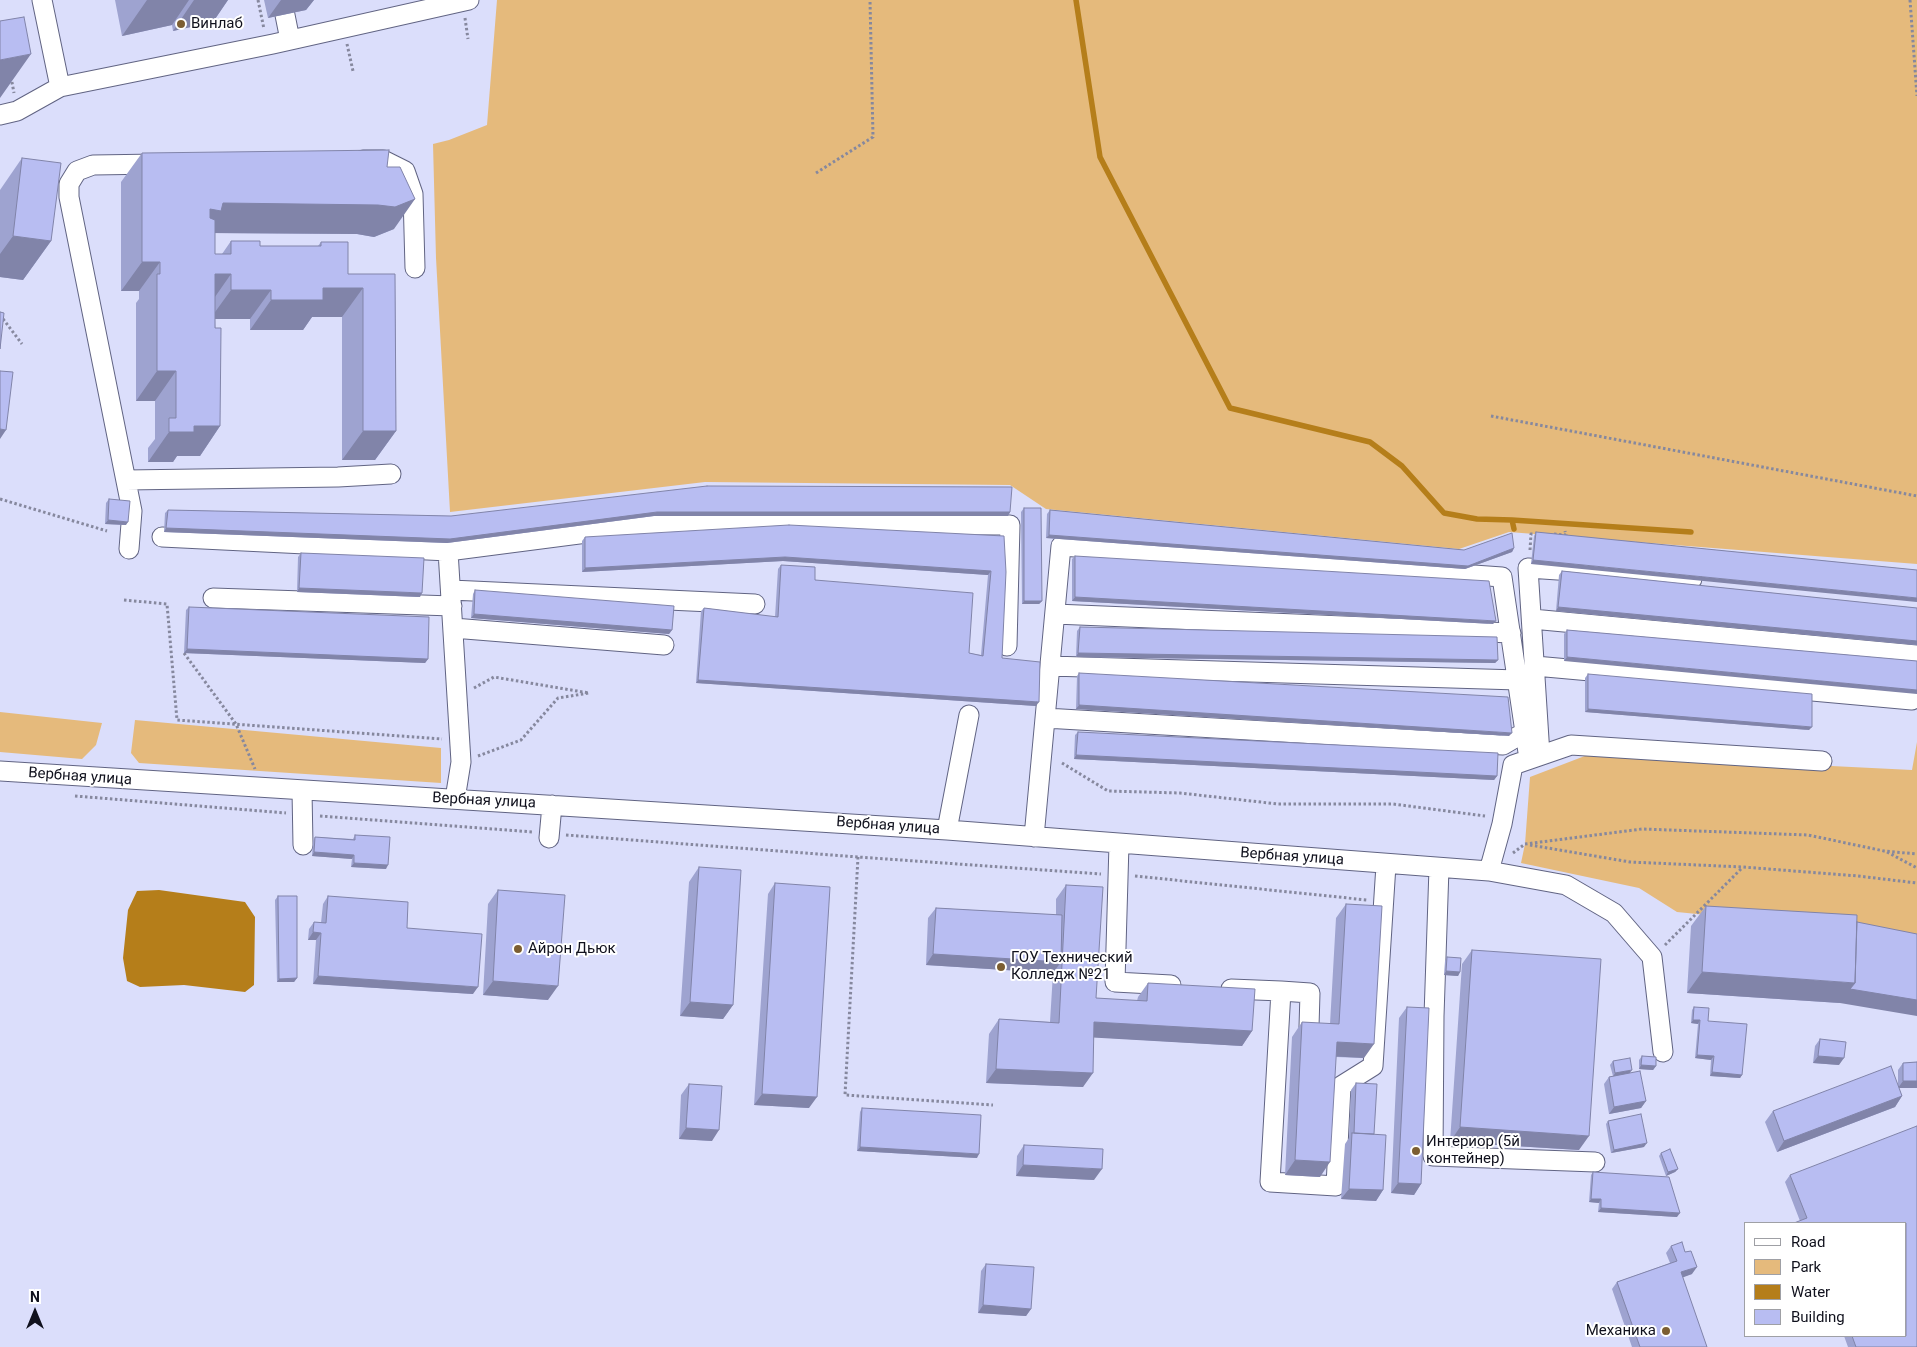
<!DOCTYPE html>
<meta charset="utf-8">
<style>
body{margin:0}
#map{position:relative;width:1917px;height:1347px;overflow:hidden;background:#dbdefb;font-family:Roboto,sans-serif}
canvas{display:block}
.legend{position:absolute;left:1744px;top:1222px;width:162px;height:115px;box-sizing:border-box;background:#fff;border:1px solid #9fa0a5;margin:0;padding:6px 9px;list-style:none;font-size:15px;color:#10111d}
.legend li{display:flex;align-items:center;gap:10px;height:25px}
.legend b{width:25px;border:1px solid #9fa0a5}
.north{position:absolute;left:10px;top:1287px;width:50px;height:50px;-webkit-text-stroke:4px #fff;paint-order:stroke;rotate:0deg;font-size:14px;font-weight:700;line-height:20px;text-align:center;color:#10111d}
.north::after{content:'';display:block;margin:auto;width:18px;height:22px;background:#10111d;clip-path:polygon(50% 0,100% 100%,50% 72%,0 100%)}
</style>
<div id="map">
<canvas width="1917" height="1347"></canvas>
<ul class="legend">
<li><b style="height:6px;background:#fff"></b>Road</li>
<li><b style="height:14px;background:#e5ba7c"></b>Park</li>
<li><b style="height:14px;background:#b57e1a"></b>Water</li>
<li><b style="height:14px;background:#b8bdf2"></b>Building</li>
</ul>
<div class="north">N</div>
</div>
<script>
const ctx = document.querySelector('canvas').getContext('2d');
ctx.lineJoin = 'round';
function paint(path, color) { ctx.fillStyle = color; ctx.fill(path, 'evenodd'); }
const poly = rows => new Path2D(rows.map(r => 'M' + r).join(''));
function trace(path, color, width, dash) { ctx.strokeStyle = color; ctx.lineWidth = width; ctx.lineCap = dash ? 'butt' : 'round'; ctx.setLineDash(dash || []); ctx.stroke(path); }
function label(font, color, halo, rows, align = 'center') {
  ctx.font = font + ' Roboto,sans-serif'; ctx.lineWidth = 4; ctx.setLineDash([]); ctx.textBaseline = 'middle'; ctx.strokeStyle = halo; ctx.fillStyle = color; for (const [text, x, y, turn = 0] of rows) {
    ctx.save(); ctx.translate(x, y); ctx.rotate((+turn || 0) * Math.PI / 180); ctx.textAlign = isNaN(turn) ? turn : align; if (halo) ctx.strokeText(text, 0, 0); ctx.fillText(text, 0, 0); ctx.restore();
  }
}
const green = poly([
 [497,0,1917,0,1917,564,1509,532,1459,549,1046,509,1010,485,705,482,450,512,436,258,433,144,449,140,487,125],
 [0,712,102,723,96,745,82,759,0,752],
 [135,720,441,748,441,783,139,763,131,753],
 [1917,742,1917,936,1677,912,1639,888,1521,863,1525,844,1530,777,1590,754,1912,770]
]);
const water = poly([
 [159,890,245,902,255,917,254,985,245,992,184,985,140,987,127,981,123,958,128,910,137,891]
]);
const stream = poly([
 [1076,0,1100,157,1230,408,1370,442,1402,466,1444,513,1477,519,1512,520,1514,529],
 [1512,520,1691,532]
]);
const path = poly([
 [258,0,264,29],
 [1910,0,1917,96],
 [465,18,468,39],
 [347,44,353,71],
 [11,77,14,93],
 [816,173,873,137,870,0],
 [0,315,22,344],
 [1491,416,1917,496],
 [0,499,107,531],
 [1554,534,1566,535,1565,531],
 [1530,550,1531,534,1538,534],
 [124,600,167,604,177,720,442,739],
 [184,653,236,724,255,769],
 [474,688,494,677,589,693,558,698,521,740,478,756],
 [1062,763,1108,791,1180,793,1278,804,1393,804,1485,816],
 [75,796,286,813],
 [320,816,533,832],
 [566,835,858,857,1101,874],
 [1530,845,1630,862,1743,867,1858,876,1917,883],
 [1887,852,1917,868],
 [1513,853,1525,844,1642,829,1808,835,1884,851,1917,854],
 [858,857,845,1095,993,1105],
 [1135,876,1367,900],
 [1665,945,1742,868]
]);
const minor = poly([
 [42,0,60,87,273,44,469,0],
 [285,15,290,40],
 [0,115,17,111,60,87],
 [363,160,383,160,405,171,413,194,415,268],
 [126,480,338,477,391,474],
 [162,537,448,551],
 [129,549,132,511,69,197,69,184,77,171,93,165,158,164],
 [451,590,755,604],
 [213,598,452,606],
 [1055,614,1511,633],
 [1532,619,1917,655],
 [453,628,664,645],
 [1050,666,1518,680],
 [1535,666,1912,700],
 [1045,718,1503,745,1525,732],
 [1540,755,1528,568,1692,579],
 [0,771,947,830,1489,871,1566,885,1614,913,1652,957,1663,1052],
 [302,791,303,845],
 [455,799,461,762,448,551,656,524,1010,525,1007,646],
 [947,830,969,715],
 [1034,837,1061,546,1502,577,1529,759],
 [549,838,552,805],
 [1119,844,1115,982,1171,985],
 [1439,868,1434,1016,1433,1156,1595,1162],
 [1489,871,1502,824,1513,765,1571,745,1822,761],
 [1231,989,1281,991,1270,1182,1336,1186,1341,1086,1373,1066,1386,865],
 [1281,991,1310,993,1309,1027]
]);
const wall = poly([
 [115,0,228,0,213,22,173,31,172,25,122,36],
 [264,0,314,0,306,10,268,18],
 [142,153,387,167,394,229,374,237,357,234,215,233,215,254,222,254,231,241,260,246,318,246,321,242,348,274,395,274,396,431,375,460,342,460,342,317,312,317,303,330,250,330,250,319,215,319,220,426,200,456,177,456,173,462,148,462,148,448,155,439,155,401,136,401,136,303,139,299,139,291,121,291,121,182],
 [22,158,51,241,23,280,0,277,0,190],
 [109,499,126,525,105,524,106,503],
 [1024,508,1042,601,1039,604,1022,604,1021,512],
 [168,510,451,516,1010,512,1008,516,654,516,447,543,164,532,165,513],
 [1050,510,1464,550,1514,548,1512,552,1465,569,1046,538,1047,514],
 [1536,532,1917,570,1531,564,1534,536],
 [1004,536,1002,658,1036,706,696,683,701,611,704,608,775,617,778,569,781,565,815,580,969,653,981,655,988,575,783,561,582,572,582,541,585,537],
 [301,553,420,597,297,592,298,557],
 [1075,556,1493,624,1072,601,1072,559],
 [1562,571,1917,608,1917,645,1556,611,1559,575],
 [475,590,672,630,669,634,471,618,473,594],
 [189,607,428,659,425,663,184,653,186,610],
 [1080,627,1498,660,1495,663,1076,657,1077,631],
 [1567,630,1917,661,1564,661,1564,634],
 [1079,673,1509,736,1076,709,1077,676],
 [1588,674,1809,730,1585,712,1585,678],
 [1078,732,1497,776,1494,780,1074,759,1075,735],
 [355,835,386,869,351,867,352,859,312,856,313,841,315,837,353,839],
 [699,867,733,1005,723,1019,680,1016,689,882],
 [775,883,809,1108,754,1105,768,894],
 [1066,885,1096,998,1137,1001,1138,997,1148,983,1252,1031,1242,1046,1094,1037,1083,1087,986,1083,989,1034,999,1019,1050,1022,1053,973,926,965,928,918,936,908,1056,915,1056,899],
 [498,890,548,1000,483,995,488,904],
 [278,896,297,978,294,982,277,982,275,900],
 [328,896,407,928,473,994,313,984,316,940,308,940,309,929,314,922,321,923,323,904],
 [1346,904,1364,1058,1336,1057,1320,1177,1285,1175,1292,1037,1302,1022,1330,1024,1336,918],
 [1706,906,1840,1003,1687,993,1691,926],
 [1472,950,1579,1150,1450,1142,1462,964],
 [1447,957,1460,972,1458,976,1444,975,1445,961],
 [1407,1007,1421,1184,1414,1195,1391,1193,1399,1018],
 [1694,1007,1708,1021,1742,1075,1740,1078,1710,1076,1711,1060,1695,1058,1698,1024,1691,1023,1692,1010],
 [1820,1039,1839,1065,1813,1063,1815,1046],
 [1642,1056,1656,1066,1653,1070,1639,1069,1639,1060],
 [1613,1061,1630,1073,1646,1101,1641,1108,1609,1114,1604,1084,1609,1077,1613,1076,1610,1065],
 [1917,1062,1917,1088,1899,1088,1902,1096,1895,1107,1777,1152,1765,1122,1773,1111,1898,1085,1898,1070,1903,1063],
 [1356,1083,1374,1134,1383,1190,1376,1201,1341,1199,1345,1144,1349,1138,1351,1090],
 [689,1084,712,1141,679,1139,681,1095],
 [862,1108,977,1158,857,1151,860,1112],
 [1608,1121,1644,1147,1611,1153,1606,1124],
 [1024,1145,1094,1180,1016,1176,1017,1156],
 [1661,1153,1678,1169,1675,1172,1666,1176,1659,1156],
 [1593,1172,1677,1217,1598,1212,1599,1203,1589,1202,1591,1175],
 [1790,1175,1917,1347,1848,1347,1844,1336,1906,1336,1800,1221,1785,1182],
 [1671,1246,1685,1252,1692,1274,1682,1277,1707,1347,1632,1347,1612,1289,1617,1282,1670,1263,1666,1253],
 [986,1264,1031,1309,1026,1316,978,1313,981,1271]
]);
const shadedWall = poly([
 [147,0,189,0,172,25,122,36],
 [194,0,228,0,213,22,173,31],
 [281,0,314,0,306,10,268,18],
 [31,54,0,98,0,60],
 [415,199,394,229,374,237,357,234,206,233,210,209,223,203],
 [13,236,51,241,23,280,0,277,0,254],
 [142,262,160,262,139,291,121,291],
 [215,274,231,274,210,304],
 [323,288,363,288,342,317,312,317,303,330,250,330,271,300],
 [231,290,271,290,250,319,210,319],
 [157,371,176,371,155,401,136,401],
 [194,426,220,426,200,456,177,456,173,462,148,462,169,432],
 [0,429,6,430,0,439],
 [363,431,396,431,375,460,342,460],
 [657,512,1010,512,1008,516,654,516,447,543,164,532,166,528],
 [108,520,128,522,126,525,105,524],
 [1049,535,1468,566,1514,548,1512,552,1465,569,1046,538],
 [785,557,991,571,988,575,783,561,582,572,585,568],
 [1533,560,1917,598,1917,602,1531,564],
 [299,588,422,593,420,597,297,592],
 [1075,597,1496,621,1493,624,1072,601],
 [1024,601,1042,601,1039,604,1022,604],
 [1558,607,1917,641,1917,645,1556,611],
 [474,614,672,630,669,634,471,618],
 [187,649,428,659,425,663,184,653],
 [1078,653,1498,660,1495,663,1076,657],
 [1567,657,1917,690,1917,694,1564,661],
 [698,680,1039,702,1036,706,696,683],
 [1079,705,1512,733,1509,736,1076,709],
 [1588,709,1812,727,1809,730,1585,712],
 [1076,755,1497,776,1494,780,1074,759],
 [314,852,354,855,352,859,312,856],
 [354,863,388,865,386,869,351,867],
 [313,932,321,933,316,940,308,940],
 [933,954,1061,962,1053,973,926,965],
 [1446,971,1460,972,1458,976,1444,975],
 [1702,972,1855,983,1917,1000,1917,1016,1840,1003,1687,993],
 [318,976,478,987,473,994,313,984],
 [297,978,294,982,277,982,279,979],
 [493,981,558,986,548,1000,483,995],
 [690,1002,733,1005,723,1019,680,1016],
 [1693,1020,1700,1020,1698,1024,1691,1023],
 [1094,1022,1252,1031,1242,1046,1084,1037],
 [1337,1042,1374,1044,1364,1058,1327,1056],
 [1697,1055,1714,1056,1711,1060,1695,1058],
 [1818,1056,1844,1058,1839,1065,1813,1063],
 [1641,1065,1656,1066,1653,1070,1639,1069],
 [996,1069,1093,1073,1083,1087,986,1083],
 [1632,1070,1629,1074,1613,1077,1615,1073],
 [1712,1072,1742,1075,1740,1078,1710,1076],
 [1903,1081,1917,1081,1917,1088,1898,1088],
 [762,1094,817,1097,809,1108,754,1105],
 [1902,1096,1895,1107,1777,1152,1784,1141],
 [1646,1101,1641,1108,1609,1114,1614,1107],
 [1460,1127,1589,1136,1579,1150,1450,1142],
 [686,1128,719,1130,712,1141,679,1139],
 [1647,1143,1644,1147,1611,1153,1614,1150],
 [860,1147,979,1154,977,1158,857,1151],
 [1295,1160,1330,1162,1320,1177,1285,1175],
 [1023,1165,1102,1169,1094,1180,1016,1176],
 [1678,1169,1675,1172,1666,1176,1668,1172],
 [1398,1183,1421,1184,1414,1195,1391,1193],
 [1349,1189,1383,1190,1376,1201,1341,1199],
 [1591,1199,1601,1199,1599,1203,1589,1202],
 [1601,1208,1680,1213,1677,1217,1598,1212],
 [1697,1267,1692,1274,1676,1280,1681,1272],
 [983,1305,1031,1309,1026,1316,978,1313]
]);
const building = poly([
 [24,17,31,54,0,60,0,21,24,17],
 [389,150,387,167,400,167,415,199,395,207,378,205,223,203,221,211,210,209,210,218,215,220,215,254,231,254,231,241,260,241,260,246,321,246,321,242,348,242,348,274,395,274,396,431,363,431,363,288,323,288,323,300,271,300,271,290,231,290,231,274,215,274,215,328,221,328,220,426,194,426,194,432,169,432,169,418,176,418,176,371,157,371,157,274,160,274,160,262,142,262,142,153,389,150],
 [22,158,61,163,51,241,13,236,22,158],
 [0,312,4,313,0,349,0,312],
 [0,371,13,372,6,430,0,429,0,371],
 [707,486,1012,487,1010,512,657,512,450,539,166,528,168,510,451,516,707,486],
 [109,499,130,501,128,522,108,520,109,499],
 [1024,508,1041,508,1042,601,1024,601,1024,508],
 [1050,510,1464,550,1512,533,1514,548,1468,566,1049,535,1050,510],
 [789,525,1004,536,1006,572,1002,658,1040,662,1039,702,698,680,704,608,778,617,781,565,815,567,815,580,973,593,969,653,983,656,991,571,785,557,585,568,585,537,789,525],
 [1536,532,1917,570,1917,598,1533,560,1536,532],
 [301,553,424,558,422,593,299,588,301,553],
 [1075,556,1489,581,1496,621,1075,597,1075,556],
 [1562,571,1917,608,1917,641,1558,607,1562,571],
 [475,590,674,606,672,630,474,614,475,590],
 [189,607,429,617,428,659,187,649,189,607],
 [1080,627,1497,637,1498,660,1078,653,1080,627],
 [1567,630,1917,661,1917,690,1567,657,1567,630],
 [1079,673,1508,697,1512,733,1079,705,1079,673],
 [1588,674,1812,694,1812,727,1588,709,1588,674],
 [1078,732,1498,753,1497,776,1076,755,1078,732],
 [355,835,390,837,388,865,354,863,354,855,314,852,315,837,355,840,355,835],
 [699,867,741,870,733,1005,690,1002,699,867],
 [775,883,830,887,817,1097,762,1094,775,883],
 [1066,885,1103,887,1096,998,1147,1001,1148,983,1255,989,1252,1031,1094,1022,1093,1073,996,1069,999,1019,1059,1023,1066,885],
 [498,890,565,895,558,986,493,981,498,890],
 [278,896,297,896,297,978,279,979,278,896],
 [328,896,408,902,407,928,482,934,478,987,318,976,321,933,313,932,314,922,326,923,328,896],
 [1346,904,1382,906,1374,1044,1337,1042,1330,1162,1295,1160,1302,1022,1339,1024,1346,904],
 [1706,906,1857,915,1855,983,1702,972,1706,906],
 [936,908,1062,915,1061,962,933,954,936,908],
 [1857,922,1917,934,1917,1000,1850,989,1855,983,1857,922],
 [1472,950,1601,959,1589,1136,1460,1127,1472,950],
 [1447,957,1461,958,1460,972,1446,971,1447,957],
 [1407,1007,1429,1008,1421,1184,1398,1183,1407,1007],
 [1694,1007,1709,1008,1708,1021,1747,1024,1742,1075,1712,1072,1714,1056,1697,1055,1700,1020,1693,1020,1694,1007],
 [1820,1039,1846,1042,1844,1058,1818,1056,1820,1039],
 [1642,1056,1656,1057,1656,1066,1641,1065,1642,1056],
 [1630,1058,1632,1070,1615,1073,1613,1061,1630,1058],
 [1917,1062,1917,1081,1903,1081,1903,1063,1917,1062],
 [1891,1066,1902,1096,1784,1141,1773,1111,1891,1066],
 [1640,1071,1646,1101,1614,1107,1609,1077,1640,1071],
 [1356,1083,1377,1084,1374,1134,1354,1133,1356,1083],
 [689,1084,722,1086,719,1130,686,1128,689,1084],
 [862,1108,981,1115,979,1154,860,1147,862,1108],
 [1641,1114,1647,1143,1614,1150,1608,1121,1641,1114],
 [1917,1126,1917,1347,1856,1347,1852,1336,1906,1336,1906,1223,1794,1223,1807,1218,1790,1175,1917,1126],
 [1352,1133,1386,1135,1383,1190,1349,1189,1352,1133],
 [1024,1145,1103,1149,1102,1169,1023,1165,1024,1145],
 [1670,1149,1678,1169,1668,1172,1661,1153,1670,1149],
 [1593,1172,1669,1177,1680,1213,1601,1208,1601,1199,1591,1199,1593,1172],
 [1682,1242,1685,1252,1691,1251,1697,1267,1681,1272,1707,1347,1640,1347,1617,1282,1677,1261,1671,1246,1682,1242],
 [986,1264,1034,1267,1031,1309,983,1305,986,1264]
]);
const markers = [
 [181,24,5,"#7c5e32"],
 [518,949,5,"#7c5e32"],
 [1001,967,5,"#7c5e32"],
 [1416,1151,5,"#7c5e32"],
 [1666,1331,5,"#7c5e32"]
];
const poiNames = [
 ["Винлаб",191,24],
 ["Айрон Дьюк",528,949],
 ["ГОУ Технический",1011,958],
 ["Колледж №21",1011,975],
 ["Интериор (5й",1426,1142],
 ["контейнер)",1426,1159],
 ["Механика",1656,1331,"right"]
];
const streetNames = [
 ["Вербная улица",80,777,4],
 ["Вербная улица",484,801,3],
 ["Вербная улица",888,826,4],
 ["Вербная улица",1292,857,4]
];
paint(green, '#e5ba7c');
paint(water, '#b57e1a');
trace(stream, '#b57e1a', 5.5);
trace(minor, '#616483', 21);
trace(path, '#86889e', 3, [2.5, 2.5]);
trace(minor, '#fff', 19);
paint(wall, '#9ea3d0');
paint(shadedWall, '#8184a9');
paint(building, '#b8bdf2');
trace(building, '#8184a9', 1);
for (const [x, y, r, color] of markers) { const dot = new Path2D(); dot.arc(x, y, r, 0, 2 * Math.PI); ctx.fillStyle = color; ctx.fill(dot); trace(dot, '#fff', 2); }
label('15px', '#10111d', '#fff', poiNames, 'left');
label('15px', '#10111d', '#fff', streetNames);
</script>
